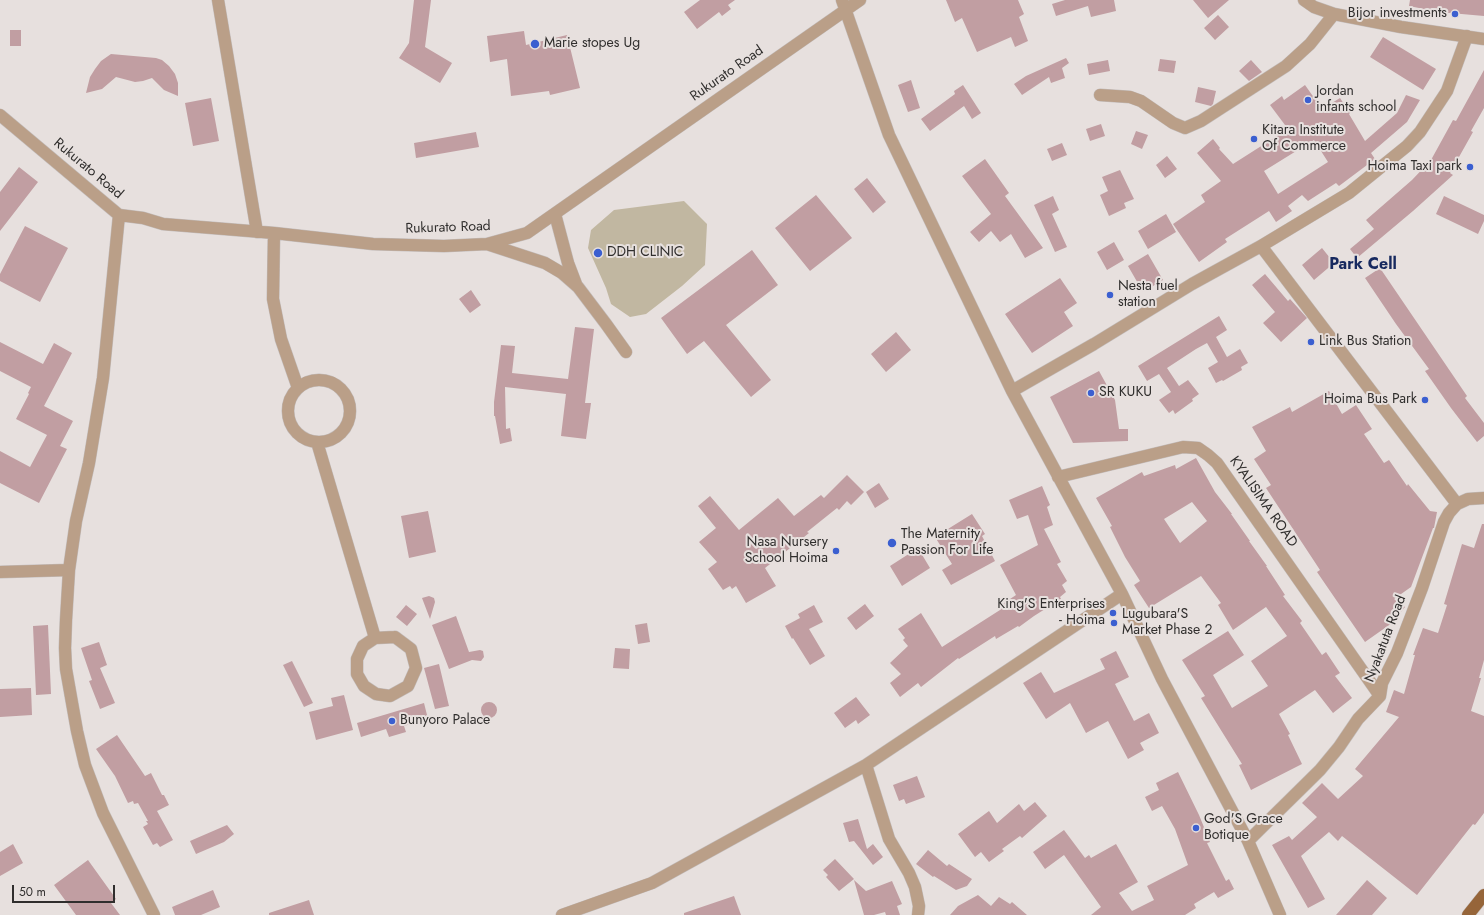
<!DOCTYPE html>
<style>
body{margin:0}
#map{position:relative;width:1484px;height:915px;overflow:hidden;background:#e7e0de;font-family:Jost,sans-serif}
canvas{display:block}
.scale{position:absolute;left:12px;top:885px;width:103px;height:18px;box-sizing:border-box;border:2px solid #302e2d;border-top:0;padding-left:5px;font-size:12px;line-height:14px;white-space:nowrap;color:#302e2d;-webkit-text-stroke:3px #e7e0de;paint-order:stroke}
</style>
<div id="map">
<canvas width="1484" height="915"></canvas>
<div class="scale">50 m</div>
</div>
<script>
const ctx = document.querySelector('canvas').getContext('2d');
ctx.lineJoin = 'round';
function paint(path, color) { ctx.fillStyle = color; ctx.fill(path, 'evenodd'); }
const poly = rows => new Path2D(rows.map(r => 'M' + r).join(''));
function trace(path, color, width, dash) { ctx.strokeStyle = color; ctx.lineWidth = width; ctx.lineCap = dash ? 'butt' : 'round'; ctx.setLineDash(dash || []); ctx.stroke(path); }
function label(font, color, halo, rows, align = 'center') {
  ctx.font = font + ' Jost,sans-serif'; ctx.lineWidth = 4; ctx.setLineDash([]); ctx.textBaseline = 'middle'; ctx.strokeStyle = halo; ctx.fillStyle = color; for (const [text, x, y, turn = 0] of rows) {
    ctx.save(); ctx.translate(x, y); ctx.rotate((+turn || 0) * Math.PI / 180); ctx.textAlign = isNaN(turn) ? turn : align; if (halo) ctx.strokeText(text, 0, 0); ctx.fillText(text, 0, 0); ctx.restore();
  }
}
const green = poly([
 [684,201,707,224,705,265,682,286,646,314,630,317,611,304,606,288,588,248,591,230,614,210]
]);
const building = poly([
 [414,0,431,0,425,47,452,63,440,83,399,58,409,43],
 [700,0,735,0,728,5,731,9,722,16,719,12,697,29,684,12],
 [946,0,1018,0,1024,14,1019,17,1028,41,1015,47,1011,37,977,52,962,18,955,22],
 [1065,0,1114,0,1116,11,1091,17,1088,6,1056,16,1052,4],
 [1193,0,1229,0,1208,18],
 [1410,0,1484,0,1484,16,1439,12,1409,6],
 [1218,15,1229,27,1215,40,1204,28],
 [10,30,21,30,21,46,10,46],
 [524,31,526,45,567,35,580,88,550,95,549,91,511,96,507,59,490,62,487,36],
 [1383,37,1436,69,1423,90,1370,57],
 [111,54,156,58,162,60,169,66,175,74,178,83,178,96,164,90,152,78,143,81,135,82,116,77,102,89,86,93,90,77,95,69,101,61],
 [1066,58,1069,63,1062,68,1065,78,1051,83,1049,77,1022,95,1014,84,1026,76],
 [1160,59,1176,61,1174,73,1158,71],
 [1108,60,1110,71,1089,75,1087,64],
 [1251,60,1262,72,1249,81,1239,71],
 [1484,70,1484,108,1471,131,1473,132,1450,173,1453,175,1413,211,1357,258,1350,249,1374,229,1366,220,1412,180,1431,160,1453,120,1456,121],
 [911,80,920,108,908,112,898,85],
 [963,85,981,113,972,119,964,106,930,131,921,119,955,94,954,91],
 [1305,85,1322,109,1340,98,1350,113,1349,114,1365,141,1397,113,1406,95,1420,100,1407,122,1371,153,1375,159,1339,186,1336,183,1308,201,1302,195,1288,206,1292,211,1276,222,1269,211,1225,239,1227,242,1199,262,1173,224,1205,202,1201,195,1221,181,1197,153,1213,139,1220,148,1219,149,1233,164,1288,129,1270,105,1282,96,1284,100],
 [1314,140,1328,162,1278,194,1264,171],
 [1198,87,1216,91,1213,104,1211,106,1195,102],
 [211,98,219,141,193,146,185,103],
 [1101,124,1105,136,1090,141,1086,129],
 [1136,131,1148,135,1142,149,1131,144],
 [476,132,479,147,416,158,414,143],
 [1062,143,1067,155,1052,161,1047,149],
 [1167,156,1177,169,1165,178,1156,165],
 [985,159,1009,193,1005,196,1043,248,1025,258,1011,234,1000,242,991,231,979,242,970,232,991,214,962,176],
 [19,167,38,182,0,231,0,192],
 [1120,170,1134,199,1124,203,1126,208,1109,216,1100,195,1108,191,1102,177],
 [867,178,886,202,873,213,854,189],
 [816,195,852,238,810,271,775,228],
 [1053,196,1059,210,1052,214,1067,247,1055,252,1034,205],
 [1444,196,1484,215,1484,221,1478,234,1436,214],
 [1166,214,1176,232,1148,249,1138,231],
 [25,226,68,248,40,302,0,281,0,274],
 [1114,242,1124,260,1107,270,1097,252],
 [1322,248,1334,263,1314,280,1302,265],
 [752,250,778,285,726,325,771,380,751,397,704,341,687,354,661,318],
 [1148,254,1163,280,1143,292,1128,266],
 [1380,268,1467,396,1465,398,1484,423,1484,436,1477,442,1451,408,1425,371,1429,369,1396,324,1365,278],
 [1265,274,1288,301,1290,299,1307,318,1281,342,1263,323,1275,312,1252,285],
 [1060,278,1077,303,1064,312,1073,326,1032,353,1005,314],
 [471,290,481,305,470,313,459,299],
 [1219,316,1227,330,1216,337,1227,357,1240,349,1248,363,1241,367,1242,370,1223,381,1222,380,1216,383,1208,368,1218,362,1207,343,1196,349,1167,368,1179,386,1188,380,1199,394,1192,399,1193,401,1175,414,1173,410,1169,413,1159,400,1171,392,1159,374,1147,381,1138,366],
 [575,327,594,329,585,403,591,403,586,439,561,436,566,394,505,387,506,429,510,428,512,441,500,444,495,416,494,416,494,402,501,345,515,346,512,373,568,379],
 [896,332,911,350,886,372,871,354],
 [0,342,43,364,54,343,72,353,44,406,73,421,60,446,67,449,39,503,0,483,0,451,30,467,47,435,16,419,29,394,28,393,31,387,0,371],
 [1099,371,1115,400,1119,429,1128,429,1128,441,1073,443,1050,397],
 [1329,391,1342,414,1356,405,1372,429,1364,434,1384,463,1389,460,1407,486,1408,484,1430,511,1437,512,1434,528,1433,528,1411,587,1394,599,1405,607,1392,623,1365,642,1317,572,1320,570,1266,488,1271,485,1254,459,1266,451,1252,427,1290,407,1292,412],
 [1196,458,1215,492,1232,514,1231,514,1250,541,1249,541,1267,566,1266,566,1285,595,1283,596,1302,621,1300,623,1322,655,1326,652,1340,673,1335,676,1352,698,1333,713,1315,690,1279,714,1290,734,1288,735,1302,764,1251,790,1239,765,1242,764,1201,698,1205,696,1182,660,1228,631,1244,655,1213,675,1232,708,1268,686,1251,661,1287,636,1266,607,1233,630,1218,605,1221,603,1201,576,1149,608,1134,585,1140,581,1125,557,1110,527,1112,526,1096,498,1142,472,1144,476,1175,465,1176,469],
 [1192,502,1207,521,1180,543,1164,519],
 [847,475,864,492,851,505,847,501,839,510,837,508,807,532,809,533,794,545,765,568,776,586,746,603,736,586,732,589,730,586,723,590,708,569,717,562,699,542,716,528,698,506,710,496,739,530,778,498,794,516,821,495,824,498],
 [879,483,889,499,875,508,866,492],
 [1042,486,1050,505,1047,507,1053,525,1044,529,1061,562,1057,564,1067,581,1062,585,1066,592,1060,597,1061,599,1034,616,1019,627,1018,626,996,639,995,636,959,659,958,658,921,687,918,683,900,697,890,683,901,674,890,663,908,646,903,640,905,638,898,629,921,613,942,647,1000,610,998,607,1016,595,1000,565,1038,545,1028,515,1017,519,1009,500],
 [428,511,436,552,409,558,401,516],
 [972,514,985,534,982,536,995,561,951,585,942,570,952,564,935,537],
 [1482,524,1484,524,1484,660,1479,678,1481,678,1471,711,1484,716,1484,813,1475,825,1473,824,1417,895,1342,836,1338,841,1329,832,1301,856,1325,899,1308,908,1272,845,1289,836,1292,840,1316,818,1317,817,1302,803,1322,783,1338,799,1363,776,1355,769,1399,717,1386,712,1394,690,1404,694,1415,655,1413,655,1423,628,1438,633,1447,605,1444,604,1462,544,1474,548],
 [918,548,930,568,902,586,890,566],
 [429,596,434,598,435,602,430,619,422,598],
 [865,604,874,616,856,630,847,618],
 [406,605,417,614,407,626,396,617],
 [814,605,823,622,809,629,825,656,810,665,793,638,792,639,785,626,800,618,798,614],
 [456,616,469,652,480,650,483,651,484,657,481,661,472,660,449,669,432,625],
 [647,623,650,642,638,644,635,625],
 [48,625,51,694,36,695,33,626],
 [99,642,107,665,100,668,115,703,100,709,89,681,92,680,81,648],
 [615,648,630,649,629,669,613,668],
 [1116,651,1129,677,1115,684,1134,721,1149,713,1159,733,1140,743,1144,750,1128,759,1108,721,1086,733,1070,703,1046,719,1023,683,1041,672,1054,693,1105,669,1100,659],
 [292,661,313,703,304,707,283,665],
 [439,664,449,706,435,709,424,668],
 [31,688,32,715,0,717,0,689],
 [344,695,353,730,316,740,309,712,333,706,331,698],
 [856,697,870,715,858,724,856,720,845,728,834,713],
 '481 710a8 8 0 1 1 16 0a8 8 0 1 1-16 0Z',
 [424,703,428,719,404,726,406,732,389,737,386,729,361,737,357,723],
 [117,735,145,776,151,773,162,795,164,795,169,805,157,811,173,840,160,847,157,843,153,845,143,827,148,824,146,821,148,821,138,803,134,804,133,801,128,803,115,776,96,749],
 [1178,772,1199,815,1210,842,1207,843,1226,881,1229,879,1234,889,1218,898,1214,892,1194,904,1196,908,1185,915,1091,915,1101,907,1064,855,1045,869,1033,852,1064,830,1085,858,1089,855,1091,858,1116,844,1138,882,1119,893,1132,911,1154,900,1147,886,1188,865,1175,829,1162,806,1152,811,1145,797,1159,790,1156,783],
 [917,776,925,797,906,804,904,799,899,801,893,785],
 [1035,802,1047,816,1022,838,1020,836,1002,849,1004,851,989,862,981,852,975,857,958,834,989,811,997,823,1019,804,1024,811],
 [858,819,867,849,873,844,883,857,873,865,854,841,849,842,843,823],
 [227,825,234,834,224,842,196,854,190,841],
 [13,844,23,863,0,876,0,852],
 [928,850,947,866,949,864,972,879,967,886,956,890,934,876,933,877,916,864],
 [835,859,854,879,839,891,826,877,828,875,823,870],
 [88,860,116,899,111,903,120,915,76,915,54,885],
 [854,880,866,891,892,881,902,904,897,906,900,915,886,915,885,912,874,915,864,915],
 [1367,880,1387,898,1372,915,1336,915],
 [213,890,220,907,201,915,175,915,172,907],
 [978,895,991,906,999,897,1010,904,1012,902,1027,915,950,915,958,906],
 [734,896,741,915,684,915,684,913],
 [309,900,314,915,269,915,269,913]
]);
const minor = poly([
 [218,0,257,232],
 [842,0,889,135,1012,391,1122,594,1162,679,1248,841,1280,915],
 [1304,0,1314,7,1334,14,1401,27,1484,39],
 [1100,95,1130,97,1141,101,1173,123,1185,128,1201,121,1286,66,1310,44,1334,14],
 [0,115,119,215,143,218,163,224,274,233,373,244,444,246,487,244,527,233,860,0],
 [555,214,568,263,576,284],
 [119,215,103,378,89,463,76,521,69,570,66,620,65,648,66,669,77,731,85,765,103,813,154,915],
 [274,233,273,299,281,339,298,388],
 [487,244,545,263,562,273,578,287,606,324,626,352],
 [1261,246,1457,504],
 '288 411a31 31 0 1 1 62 0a31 31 0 1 1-62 0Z',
 [1012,391,1094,344,1192,284,1261,246,1349,193,1407,146,1420,132,1447,91,1467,36],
 [317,442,375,638],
 [1058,477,1183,447,1198,448,1208,455,1217,463,1380,696],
 [0,572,69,570],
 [395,637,411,649,416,668,408,686,390,696,376,694,364,686,357,674,357,659,363,646,375,638,395,637],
 [866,765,889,839,909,873,915,887,919,906,918,915],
 [1248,841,1320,770,1339,747,1358,719,1380,696,1382,683,1397,653,1422,588,1444,522,1449,513,1457,504,1468,499,1484,498],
 [562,915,652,883,866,765,1122,594]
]);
const major = poly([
 [1468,915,1484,895]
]);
const markers = [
 [1455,14,4,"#3b5fd0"],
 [535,44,5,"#3b5fd0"],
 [1308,100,4,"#3b5fd0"],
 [1254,139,4,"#3b5fd0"],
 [1470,167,4,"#3b5fd0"],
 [598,253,5,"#3b5fd0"],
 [1110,295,4,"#3b5fd0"],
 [1311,342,4,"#3b5fd0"],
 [1091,393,4,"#3b5fd0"],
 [1425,400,4,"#3b5fd0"],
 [892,543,5,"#3b5fd0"],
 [836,551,4,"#3b5fd0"],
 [1113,613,4,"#3b5fd0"],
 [1114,623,4,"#3b5fd0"],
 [392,721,4,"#3b5fd0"],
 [1196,828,4,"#3b5fd0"]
];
const poiNames = [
 ["Bijor investments",1447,14,"right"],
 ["Marie stopes Ug",544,44],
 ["Jordan",1316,92],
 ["infants school",1316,108],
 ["Kitara Institute",1262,131],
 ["Of Commerce",1262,147],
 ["Hoima Taxi park",1462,167,"right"],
 ["DDH CLINIC",607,253],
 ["Nesta fuel",1118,287],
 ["station",1118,303],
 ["Link Bus Station",1319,342],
 ["SR KUKU",1099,393],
 ["Hoima Bus Park",1417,400,"right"],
 ["The Maternity",901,535],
 ["Passion For Life",901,551],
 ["Nasa Nursery",828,543,"right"],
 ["School Hoima",828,559,"right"],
 ["King'S Enterprises",1105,605,"right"],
 ["- Hoima",1105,621,"right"],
 ["Lugubara'S",1122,615],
 ["Market Phase 2",1122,631],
 ["Bunyoro Palace",400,721],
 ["God'S Grace",1204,820],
 ["Botique",1204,836]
];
const streetNames = [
 ["Rukurato Road",727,74,-35],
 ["Rukurato Road",88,169,40],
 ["Rukurato Road",448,228,-2],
 ["KYALISIMA ROAD",1263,502,55],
 ["Nyakatuta Road",1386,639,-69]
];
const quarterNames = [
 ["Park Cell",1363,265]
];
paint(green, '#c1b7a1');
paint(building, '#c19ea2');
trace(minor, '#c2bcbb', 13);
trace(major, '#c2bcbb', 13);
trace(minor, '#ba9f88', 12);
trace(major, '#966539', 12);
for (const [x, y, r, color] of markers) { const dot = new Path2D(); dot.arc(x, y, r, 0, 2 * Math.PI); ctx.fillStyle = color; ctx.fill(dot); trace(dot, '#e7e0de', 1.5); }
label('14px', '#302e2d', '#e7e0de', poiNames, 'left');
label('14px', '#302e2d', '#e7e0de', streetNames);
label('bold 16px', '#17295f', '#e7e0de', quarterNames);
</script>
